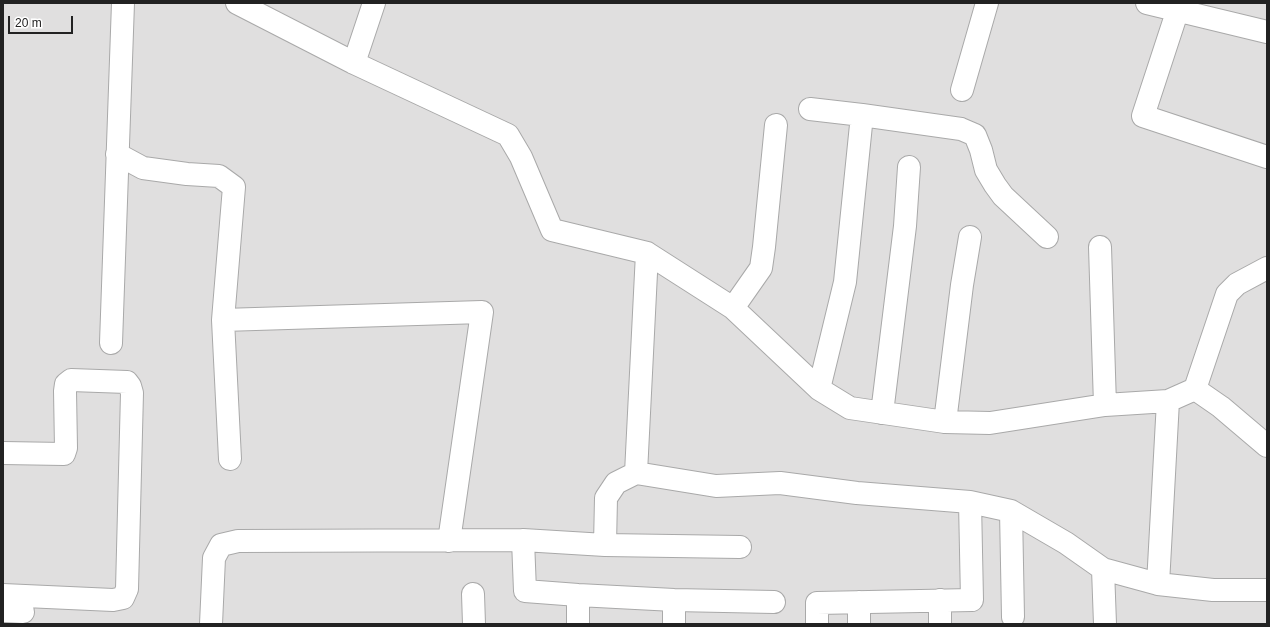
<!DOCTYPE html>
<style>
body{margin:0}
#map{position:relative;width:1270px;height:627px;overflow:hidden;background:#f2efe9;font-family:Arial,sans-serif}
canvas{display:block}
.frame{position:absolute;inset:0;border:4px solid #222;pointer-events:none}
.scale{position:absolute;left:8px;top:16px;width:65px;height:18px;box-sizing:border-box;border:2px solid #222;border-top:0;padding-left:5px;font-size:12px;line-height:14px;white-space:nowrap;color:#222;-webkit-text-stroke:3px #fff;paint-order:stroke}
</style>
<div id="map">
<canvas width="1270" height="627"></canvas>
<div class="frame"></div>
<div class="scale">20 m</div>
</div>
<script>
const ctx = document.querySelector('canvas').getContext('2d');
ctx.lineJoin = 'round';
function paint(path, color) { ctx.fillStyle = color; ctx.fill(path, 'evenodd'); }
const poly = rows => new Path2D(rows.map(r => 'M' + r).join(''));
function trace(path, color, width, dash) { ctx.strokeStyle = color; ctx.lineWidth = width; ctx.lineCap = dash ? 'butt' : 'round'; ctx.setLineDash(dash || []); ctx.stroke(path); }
const residential = poly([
 [3,3,1267,3,1267,624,3,624]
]);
const street = poly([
 [237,3,354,63,508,135,521,157,552,230,647,253,733,308,819,389,850,408,945,422,990,423,1105,405,1168,401,1195,389,1221,407,1267,446],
 [1147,3,1267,32],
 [1180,3,1143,116,1267,157],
 [354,63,374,3],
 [962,90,987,3],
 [810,109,862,115,845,282,819,389],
 [862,115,961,129,975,135,981,150,986,170,995,185,1003,196,1047,237],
 [117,154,143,168,187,174,219,176,234,187,223,320],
 [1100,247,1105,405],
 [733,308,761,268,764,247,776,125],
 [111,343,123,3],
 [1195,389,1227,294,1237,284,1267,268],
 [882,413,905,226,909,167],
 [945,422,962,285,970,237],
 [3,453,64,454,66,448,65,391,66,384,71,380,127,382,130,386,132,393,127,589,123,598,113,600,3,595],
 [230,459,223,320,482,312,449,541],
 [636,473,647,253],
 [1011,511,1013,617],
 [523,540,525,591,578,595,674,600,774,602],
 [605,545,740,547],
 [1103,569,1105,624],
 [1158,584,1213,590,1267,590],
 [473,594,474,624],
 [578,595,578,624],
 [859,602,859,624],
 [3,611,23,612],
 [211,624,214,558,221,545,238,541,523,540,605,545,606,498,616,483,636,473,716,486,780,483,857,493,970,502,1011,511,1066,543,1103,569,1158,584,1168,401],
 [674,624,674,600],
 [817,624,817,603,972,600,970,502],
 [940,624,940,600]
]);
paint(residential, '#e0dfdf');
trace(street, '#a9a9a9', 24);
trace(street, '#fff', 22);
</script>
